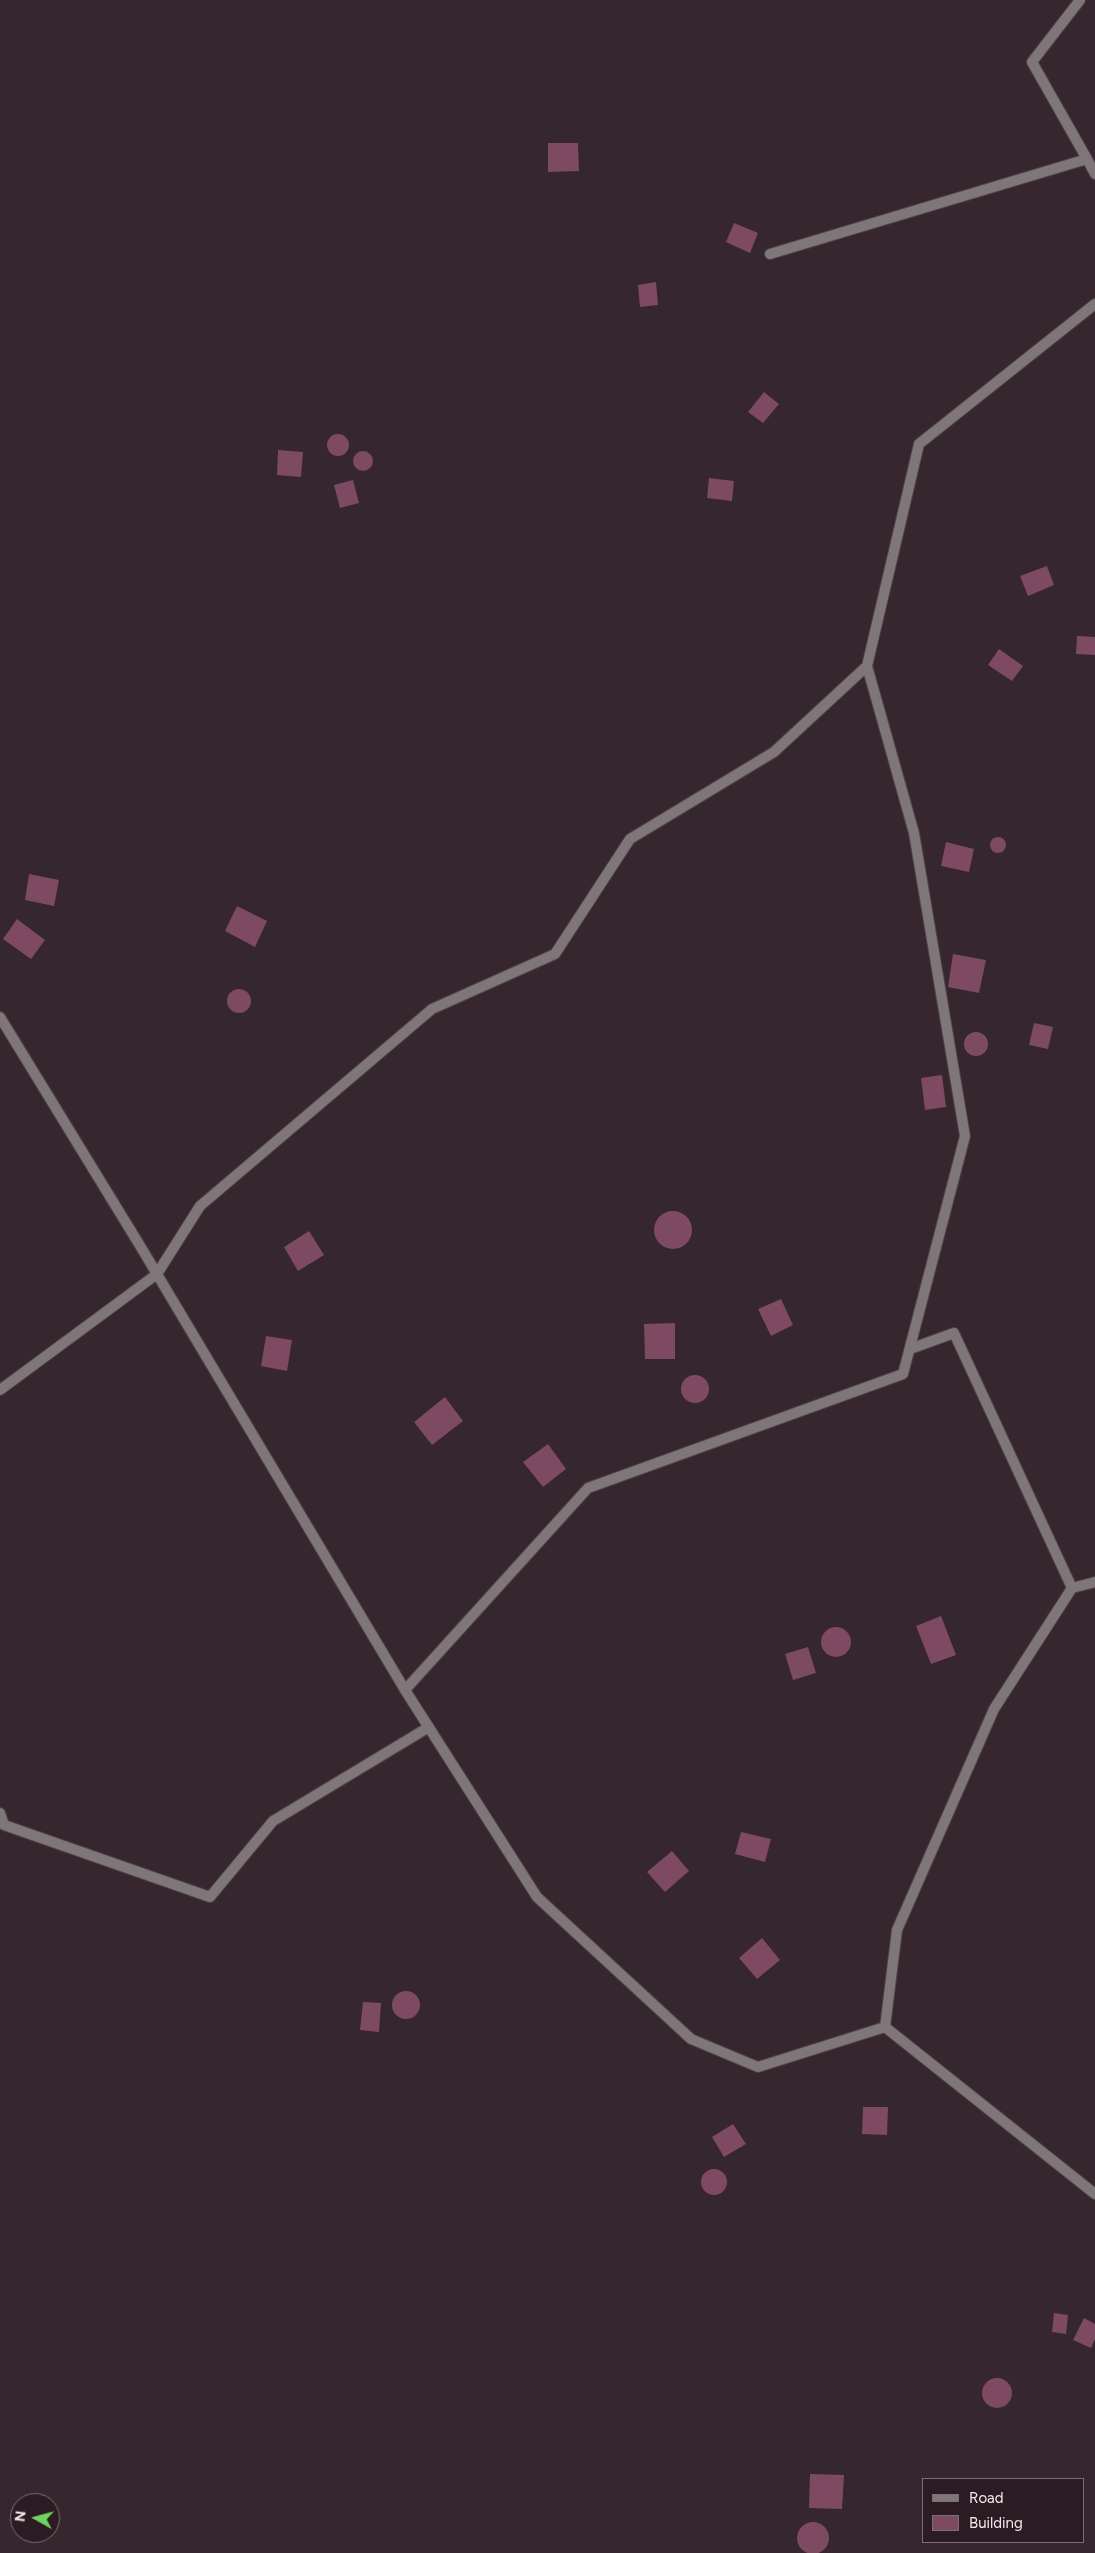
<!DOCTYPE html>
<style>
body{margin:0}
#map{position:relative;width:1095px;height:2553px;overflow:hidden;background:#36262d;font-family:Figtree,sans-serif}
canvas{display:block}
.legend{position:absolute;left:922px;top:2478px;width:162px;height:65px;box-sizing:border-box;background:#2b1c23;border:1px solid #7b6e74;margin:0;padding:6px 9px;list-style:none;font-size:15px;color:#f4e9ed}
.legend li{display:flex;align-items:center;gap:10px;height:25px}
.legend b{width:25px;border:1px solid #7b6e74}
.north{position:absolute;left:10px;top:2493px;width:50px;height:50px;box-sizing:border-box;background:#2b1c23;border:1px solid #7b6e74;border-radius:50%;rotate:277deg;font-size:14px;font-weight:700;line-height:20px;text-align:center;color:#f4e9ed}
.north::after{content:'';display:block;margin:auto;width:18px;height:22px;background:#6fd360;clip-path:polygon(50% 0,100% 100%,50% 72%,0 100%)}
</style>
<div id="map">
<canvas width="1095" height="2553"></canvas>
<ul class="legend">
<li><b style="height:6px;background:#7e7679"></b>Road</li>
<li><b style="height:14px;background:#7d4a62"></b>Building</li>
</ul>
<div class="north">N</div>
</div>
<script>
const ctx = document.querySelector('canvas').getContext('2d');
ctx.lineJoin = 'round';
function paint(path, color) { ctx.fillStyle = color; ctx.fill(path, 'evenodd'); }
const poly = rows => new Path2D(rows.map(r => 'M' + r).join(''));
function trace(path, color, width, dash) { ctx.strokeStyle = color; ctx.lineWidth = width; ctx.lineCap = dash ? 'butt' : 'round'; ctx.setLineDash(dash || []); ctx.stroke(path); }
const building = poly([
 [548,143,578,143,579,171,548,172],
 [734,223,758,233,750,253,726,242],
 [656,282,658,305,640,307,638,285],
 [764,392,779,404,763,423,748,412],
 '327 445a11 11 0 1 1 22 0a11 11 0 1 1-22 0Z',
 [278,450,303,452,301,477,277,475],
 '353 461a10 10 0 1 1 20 0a10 10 0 1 1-20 0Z',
 [709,478,734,481,732,501,707,498],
 [353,480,359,503,340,508,334,485],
 [1047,566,1054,585,1028,596,1020,576],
 [1077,636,1095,637,1095,655,1076,654],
 [999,649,1023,666,1012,681,988,665],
 '990 845a8 8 0 1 1 16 0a8 8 0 1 1-16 0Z',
 [946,842,974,849,969,872,941,866],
 [29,874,59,880,54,906,25,900],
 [237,906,267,921,255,947,225,931],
 [17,919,45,940,31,959,3,939],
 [953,954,986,960,979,993,948,987],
 '227 1001a12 12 0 1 1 24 0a12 12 0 1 1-24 0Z',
 [1034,1023,1053,1027,1048,1049,1029,1045],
 '964 1044a12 12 0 1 1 24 0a12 12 0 1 1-24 0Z',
 [942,1075,946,1107,925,1110,921,1078],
 '654 1230a19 19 0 1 1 38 0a19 19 0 1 1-38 0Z',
 [309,1231,324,1255,298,1271,284,1247],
 [781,1299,793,1325,771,1336,758,1309],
 [675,1323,675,1359,645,1359,644,1324],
 [266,1336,292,1340,287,1371,261,1366],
 '681 1389a14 14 0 1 1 28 0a14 14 0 1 1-28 0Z',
 [445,1397,463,1421,432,1445,414,1422],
 [548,1444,566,1469,543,1487,523,1462],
 [941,1616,956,1655,931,1664,916,1626],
 '821 1642a15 15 0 1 1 30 0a15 15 0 1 1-30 0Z',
 [808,1647,816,1673,793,1680,785,1654],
 [741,1832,771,1839,765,1862,735,1854],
 [672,1851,689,1871,665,1892,647,1872],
 [762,1938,780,1960,757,1979,739,1958],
 '392 2005a14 14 0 1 1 28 0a14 14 0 1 1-28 0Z',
 [363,2002,381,2003,379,2032,360,2030],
 [863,2107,888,2107,887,2135,862,2134],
 [733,2124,746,2144,724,2157,712,2137],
 '701 2182a13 13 0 1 1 26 0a13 13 0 1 1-26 0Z',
 [1054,2313,1068,2315,1066,2334,1052,2332],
 [1084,2318,1095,2324,1095,2339,1091,2348,1073,2340],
 '982 2393a15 15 0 1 1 30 0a15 15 0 1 1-30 0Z',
 [810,2474,844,2475,842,2509,809,2508],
 '797 2538a16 16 0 1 1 32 0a16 16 0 1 1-32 0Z'
]);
const minor = poly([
 [1080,0,1032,62,1087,159],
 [770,254,1087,159,1095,174],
 [0,1017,142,1249,405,1690,537,1897,691,2039,758,2067,885,2027],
 [910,1349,954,1333,1072,1588],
 [0,1390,157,1274,200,1206,432,1009,555,954,630,839,774,752,867,666,919,444,1095,304],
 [405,1690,588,1488,903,1374,965,1136,914,833,867,666],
 [0,1813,4,1825,210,1897,273,1821,429,1727],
 [885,2027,897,1930,994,1709,1072,1588,1095,1582],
 [885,2027,1095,2194]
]);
paint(building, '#7d4a62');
trace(minor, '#514148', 12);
trace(minor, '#7e7679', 10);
</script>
